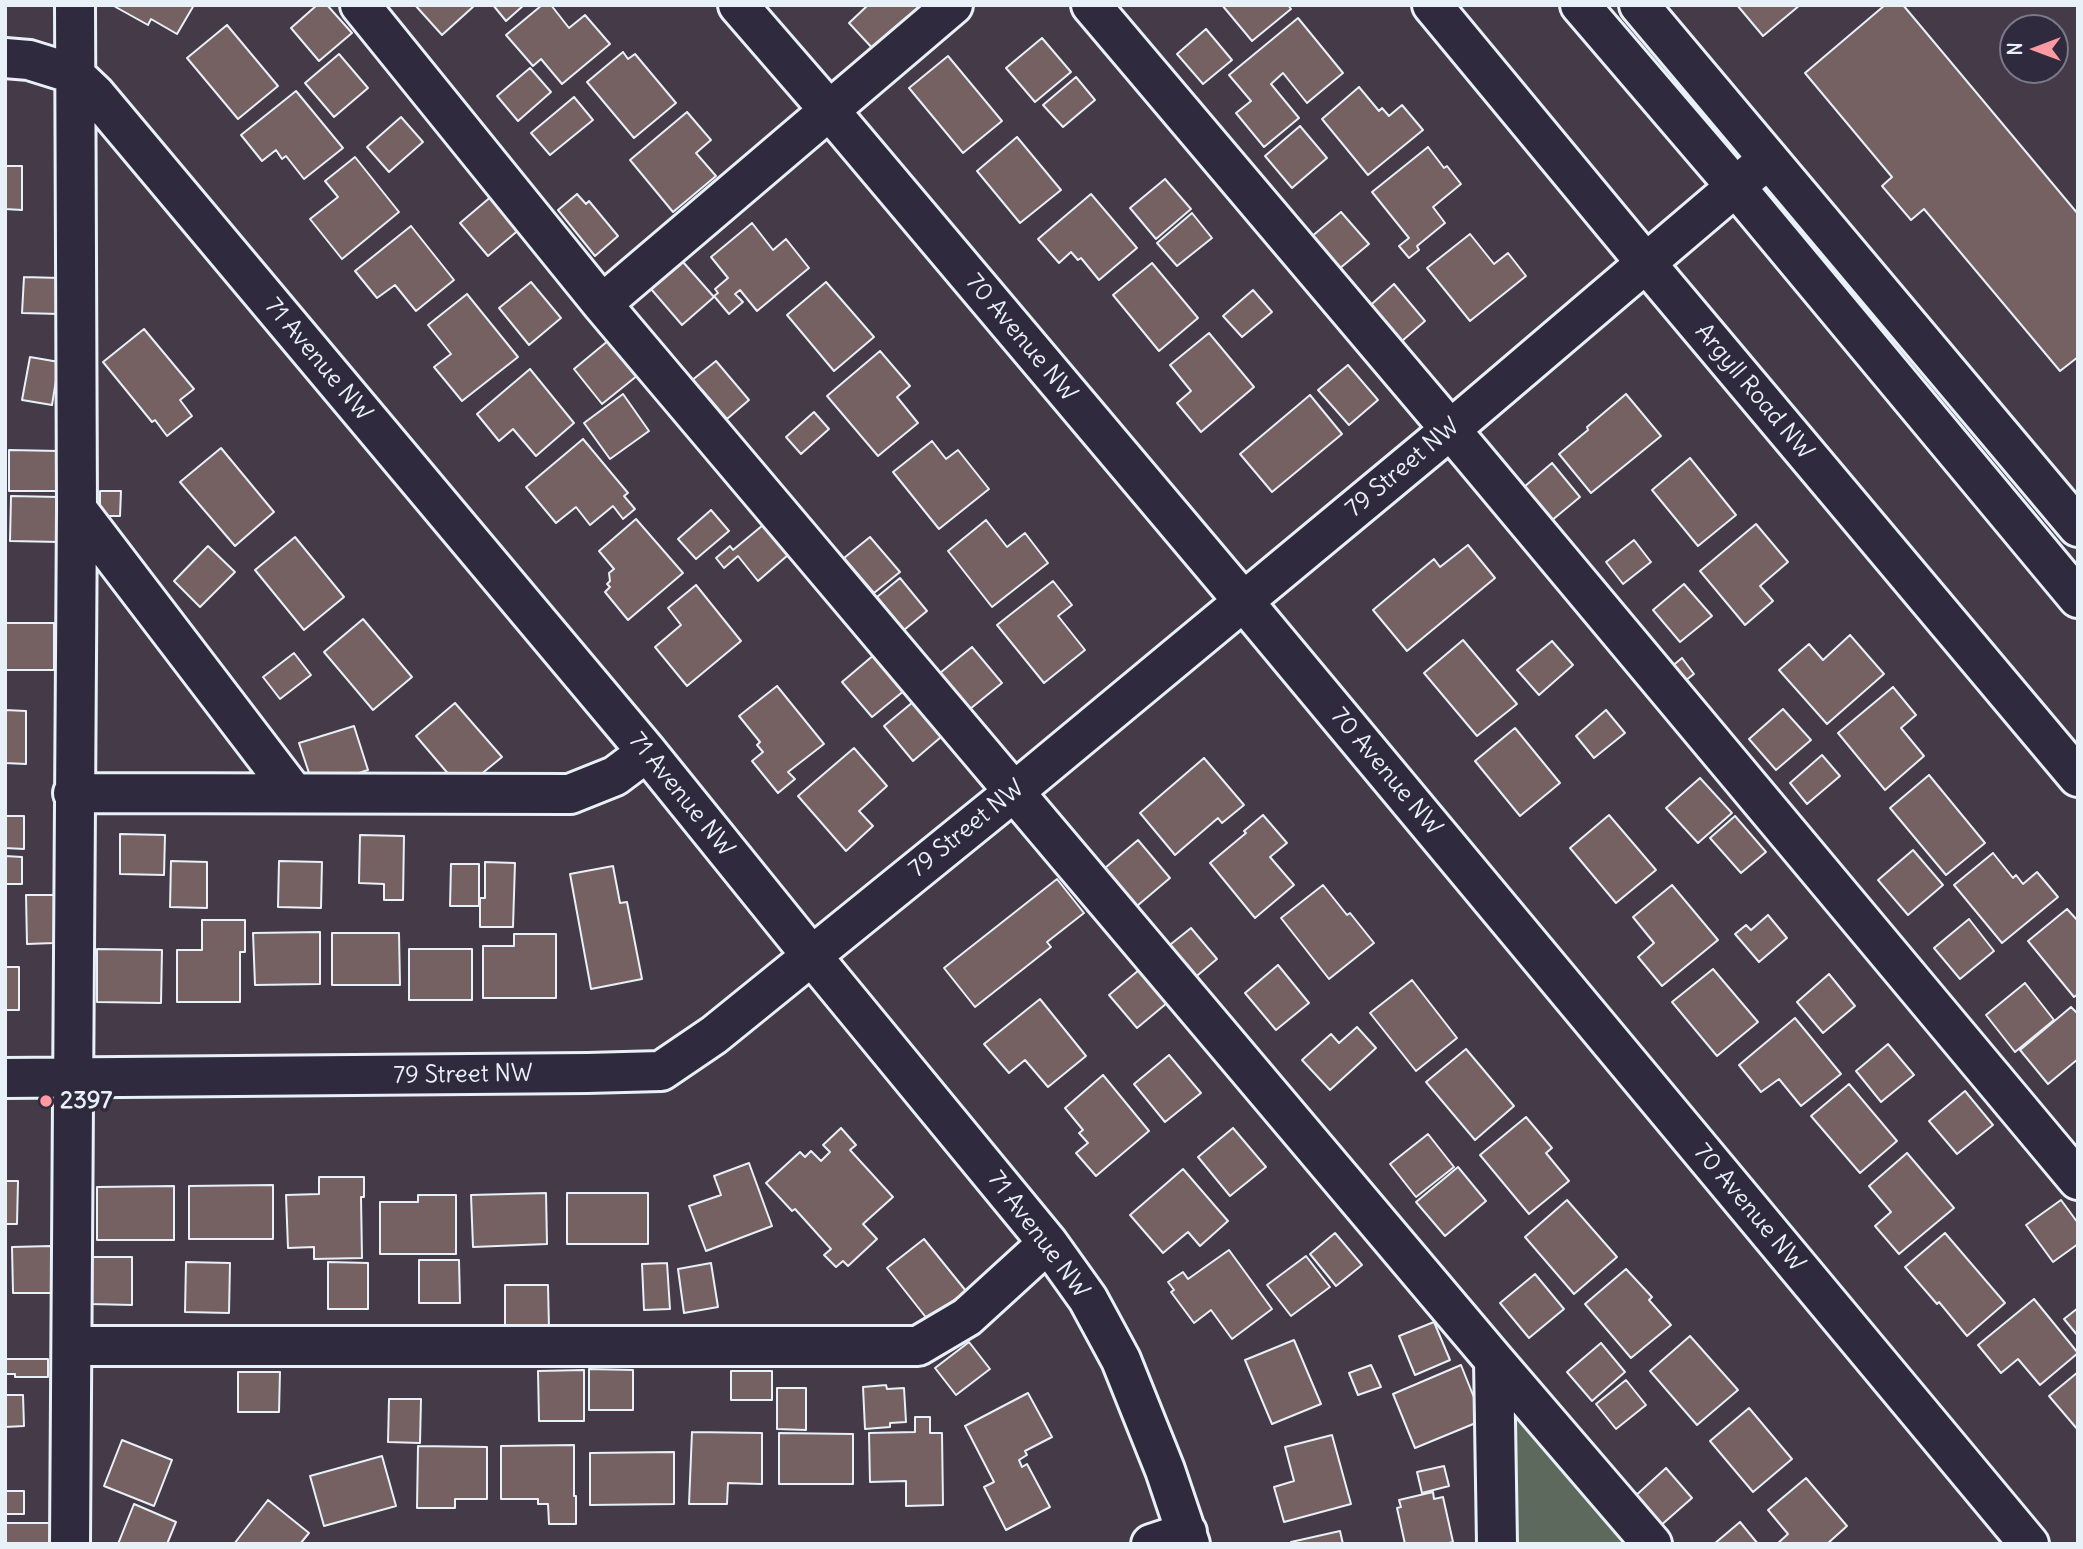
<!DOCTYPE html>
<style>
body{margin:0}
#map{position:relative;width:2083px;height:1549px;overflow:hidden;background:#443a48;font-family:Delius,sans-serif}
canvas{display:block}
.frame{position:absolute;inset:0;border:7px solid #e8f1f8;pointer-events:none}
.north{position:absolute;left:1999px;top:14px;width:70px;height:70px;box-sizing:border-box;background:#2f2a3d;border:2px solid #797a88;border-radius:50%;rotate:270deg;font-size:19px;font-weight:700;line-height:28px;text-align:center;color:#e8f1f8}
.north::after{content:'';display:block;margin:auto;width:24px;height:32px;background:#ff9aa2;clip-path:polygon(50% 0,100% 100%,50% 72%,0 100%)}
</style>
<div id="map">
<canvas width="2083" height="1549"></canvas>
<div class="frame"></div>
<div class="north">N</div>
</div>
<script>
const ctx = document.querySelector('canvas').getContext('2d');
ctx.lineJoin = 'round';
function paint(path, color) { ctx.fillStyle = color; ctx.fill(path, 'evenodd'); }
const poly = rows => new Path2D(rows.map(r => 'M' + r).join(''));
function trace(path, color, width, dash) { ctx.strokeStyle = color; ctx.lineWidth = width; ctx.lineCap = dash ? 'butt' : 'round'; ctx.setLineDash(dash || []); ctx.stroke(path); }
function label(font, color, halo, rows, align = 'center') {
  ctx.font = font + ' Delius,sans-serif'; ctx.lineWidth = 7; ctx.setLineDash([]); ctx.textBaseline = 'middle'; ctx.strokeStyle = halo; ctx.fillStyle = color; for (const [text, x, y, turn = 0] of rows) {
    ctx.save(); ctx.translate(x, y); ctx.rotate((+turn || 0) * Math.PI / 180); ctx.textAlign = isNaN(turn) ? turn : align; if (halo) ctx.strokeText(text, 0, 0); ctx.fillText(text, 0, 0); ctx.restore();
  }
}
const green = poly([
 [1509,1394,1635,1544,1509,1544]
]);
const building = poly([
 [112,5,194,5,177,34,151,19,148,25,112,5],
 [317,5,327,5,352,33,319,61,291,28,317,5],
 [415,5,473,5,474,6,442,35,415,5],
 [493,5,524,5,506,21,493,5],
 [542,5,551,5,569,28,585,15,610,44,562,84,541,59,533,66,506,35,542,5],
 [866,5,925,5,875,51,849,23,867,6,866,5],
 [1222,5,1288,5,1291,9,1252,41,1222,5],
 [1737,5,1800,5,1763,36,1737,5],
 [1885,5,1903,5,2078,214,2078,357,2060,371,1924,209,1911,220,1882,186,1892,177,1805,73,1885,5],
 [1298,18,1343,73,1307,103,1283,73,1271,84,1299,118,1264,147,1236,113,1251,101,1229,75,1298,18],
 [227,25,278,86,238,119,187,58,227,25],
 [1206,29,1232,60,1203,84,1177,54,1206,29],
 [1042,38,1071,72,1035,102,1006,68,1042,38],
 [623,52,628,59,635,54,676,103,634,138,587,82,623,52],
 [339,54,368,88,334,117,305,83,339,54],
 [948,56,1002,121,963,153,909,88,948,56],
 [530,68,551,92,518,121,497,96,530,68],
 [1076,77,1095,100,1063,127,1043,105,1076,77],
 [1359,87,1379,111,1382,108,1389,116,1402,105,1423,130,1368,175,1322,119,1359,87],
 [296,91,343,148,304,179,286,156,282,159,276,150,262,161,241,135,296,91],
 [574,97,593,120,550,155,531,133,574,97],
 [687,112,711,140,696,153,716,176,673,212,630,160,687,112],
 [401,117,423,142,389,172,367,147,401,117],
 [1300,126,1327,158,1292,188,1265,156,1300,126],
 [1017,137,1061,190,1020,223,977,171,1017,137],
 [1428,147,1444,168,1447,166,1461,184,1433,207,1445,223,1417,246,1419,250,1409,258,1399,246,1409,238,1372,192,1428,147],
 [355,157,399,212,342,259,310,219,338,197,325,181,355,157],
 [5,166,22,166,22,210,5,209,5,166],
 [1165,179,1191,209,1156,239,1130,208,1165,179],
 [577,194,586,204,589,201,618,236,595,256,558,210,577,194],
 [1091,194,1137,248,1099,280,1081,258,1078,260,1071,252,1059,263,1038,239,1091,194],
 [493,195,521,228,488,256,460,223,493,195],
 [1341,212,1369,244,1333,274,1305,242,1341,212],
 [1192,213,1212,238,1177,266,1157,243,1192,213],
 [752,223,773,250,786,239,809,268,757,311,740,290,735,294,743,302,729,314,714,296,718,293,715,289,728,278,711,257,752,223],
 [411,226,454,280,416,311,395,285,377,298,355,271,411,226],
 [1470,234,1494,264,1508,253,1526,276,1470,321,1427,268,1470,234],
 [683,262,714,297,682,325,651,289,683,262],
 [1152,263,1198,318,1159,351,1113,295,1152,263],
 [24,277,60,278,59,314,22,313,24,277],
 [531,282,561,318,529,345,499,308,531,282],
 [826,282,874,337,834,371,787,315,826,282],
 [1394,284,1425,321,1394,348,1363,312,1394,284],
 [1253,290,1272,312,1242,337,1223,316,1253,290],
 [467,294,518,357,462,401,434,367,451,354,428,325,467,294],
 [144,329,194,389,180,400,192,416,167,436,155,420,152,422,103,362,144,329],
 [1209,333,1254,387,1201,432,1177,403,1191,391,1170,365,1209,333],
 [609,340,638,375,602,404,574,369,609,340],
 [880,351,910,386,897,397,918,423,878,456,827,396,880,351],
 [30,357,59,362,52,405,22,400,30,357],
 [716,361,749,400,727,419,702,390,700,392,691,381,716,361],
 [1348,365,1378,400,1349,425,1318,390,1348,365],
 [530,369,574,423,536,456,513,429,499,441,477,414,530,369],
 [623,394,649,431,610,459,584,423,623,394],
 [1626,394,1661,436,1591,493,1559,454,1588,430,1587,427,1626,394],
 [1310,395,1342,434,1272,492,1240,454,1310,395],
 [814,412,829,429,801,454,786,437,814,412],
 [583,439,628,493,624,496,635,509,623,519,613,506,590,525,576,507,556,523,526,487,583,439],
 [932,441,946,459,958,450,989,489,939,529,893,472,932,441],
 [221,448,274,512,235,546,180,482,221,448],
 [9,450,59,451,59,491,9,491,9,450],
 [1690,458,1736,515,1698,546,1652,490,1690,458],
 [1552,463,1580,497,1545,526,1517,493,1552,463],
 [100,491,121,491,120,516,100,516,100,491],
 [11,496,60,497,59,542,10,541,11,496],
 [711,510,729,531,696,559,678,539,711,510],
 [636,519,683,573,628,620,605,592,610,587,607,584,610,581,609,573,614,569,599,551,636,519],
 [986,520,1007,547,1025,533,1048,563,992,607,948,551,986,520],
 [1756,524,1788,562,1760,586,1773,601,1745,625,1700,571,1756,524],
 [763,525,788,555,758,581,738,556,724,568,716,558,730,546,733,550,763,525],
 [295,537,344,597,304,630,255,570,295,537],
 [870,537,900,572,874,593,844,558,870,537],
 [1634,540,1651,562,1623,584,1606,562,1634,540],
 [1468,545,1495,578,1407,651,1373,610,1434,559,1440,567,1468,545],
 [208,546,235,572,200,607,174,581,208,546],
 [900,578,927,611,904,630,877,597,900,578],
 [1053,581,1072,605,1058,616,1085,650,1044,683,997,625,1053,581],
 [1684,584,1712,616,1680,642,1653,610,1684,584],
 [696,585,741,641,687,686,655,647,681,625,668,608,696,585],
 [363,619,412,677,373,710,324,652,363,619],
 [5,623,54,623,54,670,5,670,5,623],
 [1850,635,1884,674,1827,724,1779,670,1809,644,1823,660,1850,635],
 [1463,640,1517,704,1477,736,1424,673,1463,640],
 [1552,641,1573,665,1539,695,1517,670,1552,641],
 [972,647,1002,683,970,709,940,673,972,647],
 [294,653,311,675,280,699,263,677,294,653],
 [875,654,905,690,872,717,842,682,875,654],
 [1682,658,1694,674,1677,687,1665,672,1682,658],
 [777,686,824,744,788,772,795,779,778,793,752,761,763,752,757,745,760,742,739,716,777,686],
 [1893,687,1916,715,1901,728,1924,756,1885,790,1838,733,1893,687],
 [913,702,941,737,913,761,884,726,913,702],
 [455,703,502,757,462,790,416,736,455,703],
 [1783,709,1811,740,1776,770,1749,739,1783,709],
 [5,710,26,711,26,764,5,763,5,710],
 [1606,710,1625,733,1594,758,1576,736,1606,710],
 [354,726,368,770,314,788,299,743,354,726],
 [1515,728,1560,783,1520,816,1475,761,1515,728],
 [854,748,887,786,859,811,873,826,846,851,798,796,854,748],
 [1822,755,1840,776,1807,804,1790,783,1822,755],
 [1204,758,1244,805,1222,823,1218,818,1175,855,1140,813,1204,758],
 [1929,775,1985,843,1946,875,1890,808,1929,775],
 [1700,778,1732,813,1698,843,1666,808,1700,778],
 [1263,815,1287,843,1270,857,1294,885,1255,918,1210,863,1246,833,1244,831,1263,815],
 [1609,815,1656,870,1616,903,1570,848,1609,815],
 [5,816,24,816,24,849,5,848,5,816],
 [1735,816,1766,852,1741,873,1710,838,1735,816],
 [120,834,165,835,164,875,120,874,120,834],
 [360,835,404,836,403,900,384,900,384,884,359,883,360,835],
 [1138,840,1170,878,1137,906,1105,868,1138,840],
 [1913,850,1943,885,1908,915,1878,880,1913,850],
 [1993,853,2013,878,2016,875,2023,884,2037,872,2058,897,2002,943,1954,885,1993,853],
 [5,856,22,857,22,884,5,884,5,856],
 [171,861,207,862,207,908,170,907,171,861],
 [279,861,322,862,321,908,278,907,279,861],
 [485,862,515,863,513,927,480,927,480,898,485,898,485,862],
 [451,864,479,864,479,906,450,906,451,864],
 [613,866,620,903,627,902,642,979,591,989,570,874,613,866],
 [1057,879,1084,913,1047,942,1051,947,975,1007,944,968,1057,879],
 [1323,885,1347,915,1350,913,1374,943,1329,979,1281,918,1323,885],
 [1672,885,1718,940,1662,986,1638,957,1654,943,1633,917,1672,885],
 [26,895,54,895,54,943,27,944,26,895],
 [2067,909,2078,921,2078,994,2074,997,2028,941,2067,909],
 [1768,915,1787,938,1759,962,1735,934,1746,925,1751,930,1768,915],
 [1969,919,1994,951,1960,979,1934,948,1969,919],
 [202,920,245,920,245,952,240,952,240,1002,177,1002,177,950,202,950,202,920],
 [1191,928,1217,959,1192,980,1166,948,1191,928],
 [320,932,320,984,255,985,253,933,320,932],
 [332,933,399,933,400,985,332,985,332,933],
 [514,934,556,934,556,998,483,998,483,946,514,946,514,934],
 [97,949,162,950,161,1003,97,1002,97,949],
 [409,949,472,949,472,1000,409,1000,409,949],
 [1278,965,1309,1003,1276,1030,1245,993,1278,965],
 [5,967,19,967,19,1010,5,1010,5,967],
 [1713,969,1758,1022,1717,1056,1672,1002,1713,969],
 [1139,970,1167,1003,1137,1028,1109,995,1139,970],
 [1829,974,1855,1006,1823,1033,1797,1002,1829,974],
 [1412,980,1457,1038,1416,1071,1370,1013,1412,980],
 [2025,983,2054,1020,2015,1052,1986,1015,2025,983],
 [1040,999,1086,1056,1048,1087,1025,1060,1009,1073,984,1044,1040,999],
 [2071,1007,2078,1014,2078,1059,2048,1084,2020,1050,2071,1007],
 [1795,1018,1841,1074,1801,1106,1779,1079,1761,1092,1739,1065,1795,1018],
 [1357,1027,1376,1048,1330,1090,1302,1060,1331,1034,1339,1043,1357,1027],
 [1888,1044,1914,1075,1881,1102,1856,1071,1888,1044],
 [1466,1049,1514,1106,1475,1140,1426,1082,1466,1049],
 [1169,1055,1201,1093,1165,1122,1134,1084,1169,1055],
 [1103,1075,1149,1131,1096,1176,1076,1153,1088,1143,1079,1133,1083,1130,1065,1108,1103,1075],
 [1849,1084,1897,1141,1860,1173,1811,1116,1849,1084],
 [1965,1091,1993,1125,1957,1154,1929,1121,1965,1091],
 [1526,1117,1552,1148,1546,1153,1569,1181,1529,1214,1480,1155,1526,1117],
 [841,1128,856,1145,850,1150,893,1197,863,1224,877,1239,848,1266,843,1261,836,1267,824,1255,831,1249,795,1209,792,1211,766,1183,800,1152,805,1157,811,1151,821,1161,830,1152,823,1145,841,1128],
 [1233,1128,1266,1167,1230,1196,1198,1157,1233,1128],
 [1428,1134,1454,1167,1416,1197,1390,1164,1428,1134],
 [1907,1153,1954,1208,1899,1254,1875,1226,1891,1212,1869,1186,1907,1153],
 [749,1163,772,1226,706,1251,689,1206,721,1195,714,1176,749,1163],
 [1458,1167,1486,1201,1445,1236,1416,1202,1458,1167],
 [1183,1169,1228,1221,1200,1246,1188,1232,1163,1253,1130,1215,1183,1169],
 [319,1177,364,1177,364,1197,361,1197,362,1258,314,1259,314,1247,288,1248,286,1195,319,1194,319,1177],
 [5,1181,18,1181,17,1224,5,1224,5,1181],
 [273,1185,273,1239,189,1239,189,1186,273,1185],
 [174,1186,174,1240,97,1240,97,1187,174,1186],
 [546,1193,547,1244,473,1247,471,1195,546,1193],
 [567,1193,648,1193,648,1244,567,1244,567,1193],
 [418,1195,456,1195,456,1254,380,1254,380,1202,418,1202,418,1195],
 [1567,1200,1617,1257,1574,1294,1525,1237,1567,1200],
 [2061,1200,2078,1223,2078,1244,2053,1262,2026,1225,2061,1200],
 [1335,1233,1362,1265,1336,1286,1310,1254,1335,1233],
 [1945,1233,2005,1303,1967,1336,1939,1302,1937,1304,1905,1267,1945,1233],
 [924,1239,966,1291,928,1320,887,1268,924,1239],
 [51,1246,52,1293,13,1293,12,1247,51,1246],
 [1229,1250,1272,1309,1232,1339,1211,1310,1194,1323,1171,1292,1174,1290,1168,1282,1183,1272,1188,1279,1229,1250],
 [1306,1256,1330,1287,1291,1316,1267,1285,1306,1256],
 [91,1257,132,1257,132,1305,90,1304,91,1257],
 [419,1260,459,1260,460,1303,419,1303,419,1260],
 [186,1262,230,1263,229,1313,185,1312,186,1262],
 [328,1262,368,1263,368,1309,328,1309,328,1262],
 [667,1263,670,1309,644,1310,642,1264,667,1263],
 [711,1263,718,1307,684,1313,678,1269,711,1263],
 [1626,1269,1652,1297,1649,1300,1671,1325,1631,1358,1585,1304,1626,1269],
 [1535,1274,1564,1309,1529,1338,1500,1303,1535,1274],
 [505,1285,548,1285,549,1329,505,1329,505,1285],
 [2034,1299,2078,1353,2040,1385,2018,1359,2001,1373,1978,1345,2034,1299],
 [2078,1308,2078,1336,2064,1319,2078,1308],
 [1434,1322,1450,1360,1415,1375,1399,1336,1434,1322],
 [1690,1336,1738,1390,1697,1425,1650,1371,1690,1336],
 [1294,1340,1321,1404,1272,1424,1245,1360,1294,1340],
 [969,1342,990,1369,956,1395,935,1368,969,1342],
 [1601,1343,1625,1372,1592,1401,1567,1372,1601,1343],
 [5,1359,48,1359,48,1377,15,1377,15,1374,5,1374,5,1359],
 [1371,1365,1381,1387,1358,1395,1349,1373,1371,1365],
 [1461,1365,1483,1420,1415,1448,1393,1394,1461,1365],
 [589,1369,633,1370,633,1410,589,1410,589,1369],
 [584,1370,584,1421,539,1421,538,1371,584,1370],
 [731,1371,772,1371,772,1400,731,1400,731,1371],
 [238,1372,280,1372,279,1412,238,1412,238,1372],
 [2078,1372,2078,1430,2049,1396,2078,1372],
 [1626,1380,1646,1405,1616,1429,1596,1404,1626,1380],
 [886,1385,887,1389,904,1388,906,1422,890,1423,890,1427,865,1429,863,1387,886,1385],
 [777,1388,806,1388,806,1430,777,1429,777,1388],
 [1028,1393,1052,1437,1025,1451,1027,1455,1019,1460,1022,1467,1027,1464,1050,1507,1006,1530,984,1487,994,1482,965,1426,1028,1393],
 [5,1395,23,1395,24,1426,5,1427,5,1395],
 [389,1399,421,1399,420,1443,388,1442,389,1399],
 [1749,1408,1792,1459,1753,1492,1710,1441,1749,1408],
 [915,1417,930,1417,930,1433,942,1433,943,1505,906,1506,906,1481,870,1482,869,1433,915,1432,915,1417],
 [692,1432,762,1433,762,1484,728,1483,727,1504,689,1504,692,1432],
 [779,1433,853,1434,853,1484,779,1484,779,1433],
 [1332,1435,1351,1504,1284,1522,1274,1487,1294,1481,1285,1447,1332,1435],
 [122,1440,172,1460,154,1506,104,1486,122,1440],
 [574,1445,574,1496,576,1496,576,1524,549,1524,548,1504,538,1504,538,1499,501,1499,501,1446,574,1445],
 [418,1446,487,1447,487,1499,455,1499,455,1508,417,1508,418,1446],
 [674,1452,674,1504,590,1505,590,1453,674,1452],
 [382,1456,396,1506,324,1526,310,1476,382,1456],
 [1444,1466,1449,1486,1422,1493,1417,1472,1444,1466],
 [1666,1468,1692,1498,1659,1527,1633,1498,1666,1468],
 [1806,1478,1847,1526,1827,1544,1777,1544,1788,1534,1768,1510,1806,1478],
 [5,1491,24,1491,24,1514,5,1514,5,1491],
 [1433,1492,1434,1499,1443,1497,1453,1542,1445,1544,1405,1544,1397,1508,1401,1507,1399,1500,1433,1492],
 [268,1500,309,1533,300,1544,234,1544,268,1500],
 [134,1504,176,1522,167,1544,118,1544,134,1504],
 [1740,1522,1758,1544,1714,1544,1740,1522],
 [5,1523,51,1523,51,1544,5,1544,5,1523],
 [1340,1531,1343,1544,1291,1544,1291,1542,1340,1531]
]);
const minor = poly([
 [360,5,602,304,1494,1360,1652,1544],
 [738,5,829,110,1244,602,2029,1544],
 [1091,5,1471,454,2078,1180],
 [1432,5,1645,262,2078,777],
 [5,58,29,60,74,74,95,94,647,752,811,955,1048,1243,1088,1299,1121,1360,1165,1470,1190,1544],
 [602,304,953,5],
 [77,509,293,792],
 [73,793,570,794,615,776,647,752],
 [5,1078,587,1073,661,1071,714,1035,1015,791,1450,430,1768,159],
 [72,1346,918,1346,967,1317,1048,1243],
 [1494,1360,1497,1544],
 [70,1544,77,509,75,5],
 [1151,1544,1187,1532]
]);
const major = poly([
 [1580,5,1735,186,2078,598],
 [1639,5,2078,527]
]);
const markers = [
 [46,1101,7,"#ff9aa2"]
];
const streetNames = [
 ["70 Avenue NW",1021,338,50],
 ["71 Avenue NW",318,360,50],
 ["Argyll Road NW",1754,392,50],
 ["79 Street NW",1403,468,-40],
 ["70 Avenue NW",1386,772,50],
 ["71 Avenue NW",681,795,51],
 ["79 Street NW",967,829,-39],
 ["79 Street NW",463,1075,-1],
 ["70 Avenue NW",1749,1208,50],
 ["71 Avenue NW",1038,1235,53]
];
const poiNames = [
 ["2397",60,1101]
];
paint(green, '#5e695e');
paint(building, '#756162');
trace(building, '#e8f1f8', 2);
trace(minor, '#e8f1f8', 44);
trace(major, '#e8f1f8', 44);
trace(minor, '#2f2a3d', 38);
trace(major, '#2f2a3d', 38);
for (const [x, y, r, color] of markers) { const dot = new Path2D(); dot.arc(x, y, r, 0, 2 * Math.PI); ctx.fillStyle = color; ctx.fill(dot); trace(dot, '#2f2a3d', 2.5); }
label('24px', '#e8f1f8', '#2f2a3d', streetNames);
label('bold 24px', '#e8f1f8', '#2f2a3d', poiNames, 'left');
</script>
